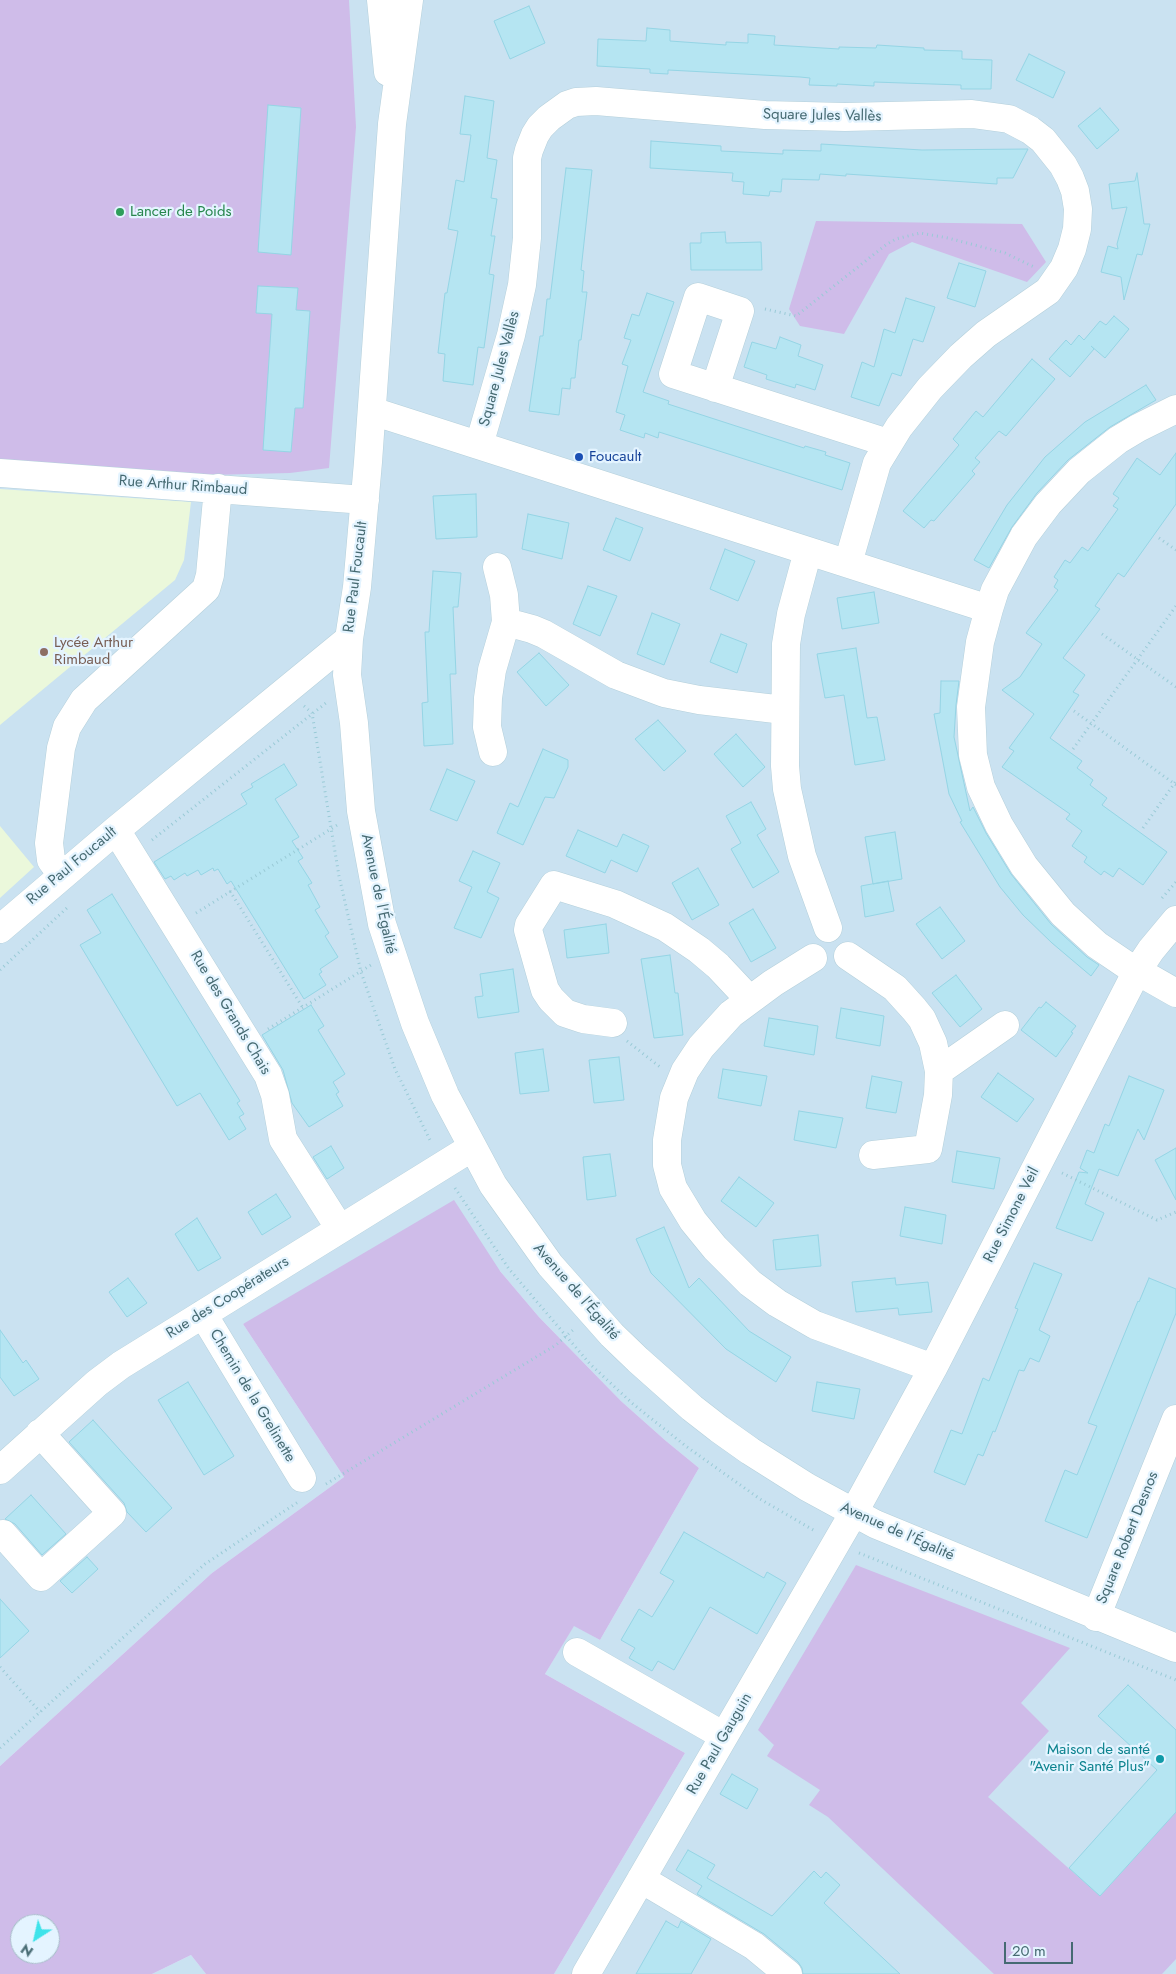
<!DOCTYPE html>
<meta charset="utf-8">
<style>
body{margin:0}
#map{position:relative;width:1176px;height:1974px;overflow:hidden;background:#ddeffd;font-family:Jost,sans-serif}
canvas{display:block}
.north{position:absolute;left:10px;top:1914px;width:50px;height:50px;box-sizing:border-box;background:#e4f4ff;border:1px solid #a5bdc7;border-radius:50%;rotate:215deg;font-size:14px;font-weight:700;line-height:20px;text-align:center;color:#466a72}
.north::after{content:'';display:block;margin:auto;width:18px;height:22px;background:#3ee3ea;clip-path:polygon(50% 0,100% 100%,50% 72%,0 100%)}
.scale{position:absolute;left:1004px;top:1942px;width:69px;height:22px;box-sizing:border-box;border:2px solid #466a72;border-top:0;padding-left:6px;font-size:15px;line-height:18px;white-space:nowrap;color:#466a72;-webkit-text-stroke:4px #e4f4ff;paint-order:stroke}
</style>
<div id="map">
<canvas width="1176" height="1974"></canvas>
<div class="north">N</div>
<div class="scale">20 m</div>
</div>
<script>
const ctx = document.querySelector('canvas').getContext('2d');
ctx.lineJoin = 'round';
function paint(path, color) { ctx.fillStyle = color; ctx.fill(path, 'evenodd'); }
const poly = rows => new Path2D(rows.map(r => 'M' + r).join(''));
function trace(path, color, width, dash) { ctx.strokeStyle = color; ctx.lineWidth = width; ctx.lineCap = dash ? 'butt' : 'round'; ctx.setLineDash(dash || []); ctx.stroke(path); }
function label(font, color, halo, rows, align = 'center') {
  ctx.font = font + ' Jost,sans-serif'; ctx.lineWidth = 4.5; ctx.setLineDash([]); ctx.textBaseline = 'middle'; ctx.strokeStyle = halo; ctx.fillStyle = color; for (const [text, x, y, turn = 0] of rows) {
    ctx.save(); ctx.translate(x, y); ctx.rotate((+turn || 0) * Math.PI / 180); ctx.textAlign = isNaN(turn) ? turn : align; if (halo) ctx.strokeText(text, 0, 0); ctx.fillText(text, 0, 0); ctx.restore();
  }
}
const residential = poly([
 [0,0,1176,0,1176,1974,554,1974,685,1753,545,1674,574,1625,600,1640,699,1468,666,1441,621,1401,539,1317,500,1271,243,1324,344,1477,212,1573,0,1766],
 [191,1955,206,1974,152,1974]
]);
const education = poly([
 [0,489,191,502,184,560,175,580,0,725],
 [0,826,34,867,0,898]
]);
const green = poly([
 [0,0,349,0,356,127,329,468,290,473,210,475,0,461],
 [816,221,1022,224,1046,262,1027,282,912,242,889,254,844,334,800,326,789,309],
 [454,1200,500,1271,539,1317,621,1401,666,1441,699,1468,600,1640,574,1626,545,1674,685,1753,554,1974,206,1974,191,1955,152,1974,0,1974,0,1766,212,1573,344,1477,243,1324],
 [20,1924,50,1924,50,1954,20,1954],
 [856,1565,1070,1648,1021,1703,1049,1731,988,1797,1100,1896,1176,1812,1176,1959,1162,1974,994,1974,828,1817,809,1805,820,1790,767,1756,774,1745,758,1730]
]);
const building = poly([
 [529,6,545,43,510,59,494,21,529,6],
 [647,28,670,30,670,41,726,45,726,42,748,43,748,34,775,36,774,45,839,49,839,47,876,48,877,45,924,48,924,50,962,51,962,59,992,60,991,89,961,89,961,85,874,82,874,86,837,84,837,86,809,85,810,78,800,77,668,70,668,74,650,73,650,69,597,66,598,39,646,41,647,28],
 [1029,54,1065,72,1053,98,1016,80,1029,54],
 [465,96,494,101,487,158,497,160,491,198,497,199,491,236,495,236,489,274,494,275,484,348,478,347,473,385,443,381,445,354,438,353,445,293,447,293,458,231,448,229,456,180,464,182,471,135,460,134,465,96],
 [268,105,301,108,291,255,258,252,268,105],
 [1100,108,1119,130,1097,149,1078,126,1100,108],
 [651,141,721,146,721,151,783,154,783,150,821,151,821,144,922,150,1028,149,1013,178,997,178,997,184,846,174,846,176,820,174,819,180,782,179,781,192,770,191,769,196,743,194,744,182,732,181,733,173,650,168,651,141],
 [566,168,592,170,581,270,584,271,582,292,587,292,581,340,579,340,575,378,571,378,570,389,562,388,559,415,529,411,540,336,543,336,547,299,550,299,566,168],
 [1137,173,1144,224,1150,224,1142,255,1137,254,1124,300,1121,277,1101,272,1108,246,1118,249,1117,244,1127,207,1112,209,1109,184,1135,181,1137,173],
 [725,232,726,243,761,242,762,270,691,270,690,243,701,243,701,233,725,232],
 [959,263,986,271,975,307,947,298,959,263],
 [258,286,298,288,296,310,310,311,303,408,295,408,291,452,263,450,272,314,256,313,258,286],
 [647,293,674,302,643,392,669,401,668,404,804,448,805,446,826,452,825,455,850,463,842,490,659,432,658,438,645,433,644,438,620,430,625,415,616,412,628,366,622,364,631,340,624,338,632,314,639,316,647,293],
 [906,298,935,307,923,342,913,339,901,376,892,373,879,406,851,397,862,362,874,367,884,329,895,333,906,298],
 [1114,316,1129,329,1105,358,1091,346,1094,349,1070,377,1049,359,1066,340,1071,345,1079,335,1084,340,1100,321,1106,325,1114,316],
 [780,337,801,345,798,356,823,365,815,390,796,384,795,388,766,379,767,375,744,367,752,342,776,349,780,337],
 [1032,359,1055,379,1006,436,999,431,975,458,980,462,972,471,975,474,934,521,931,520,924,528,903,511,959,445,953,439,976,411,983,417,1032,359],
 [1146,385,1156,400,1110,427,1068,460,1037,493,1012,527,989,568,974,560,1007,505,1045,457,1085,422,1146,385],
 [1176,453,1176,504,1124,577,1118,573,1095,606,1100,609,1063,658,1085,675,1073,692,1079,695,1050,738,1082,761,1077,768,1093,780,1090,785,1107,798,1102,805,1167,852,1143,885,1119,868,1113,877,1104,871,1101,875,1084,862,1087,857,1072,846,1082,831,1066,819,1070,814,1002,767,1014,751,1009,748,1034,714,1002,690,1020,677,1042,644,1026,633,1058,590,1054,587,1058,580,1054,577,1065,560,1070,563,1082,547,1088,551,1118,509,1113,506,1119,498,1113,494,1137,458,1160,475,1176,453],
 [476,494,477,537,436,539,433,496,476,494],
 [528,514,569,523,562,559,522,549,528,514],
 [616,518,643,528,630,561,603,550,616,518],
 [725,549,755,561,738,601,710,589,725,549],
 [433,571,461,573,458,607,453,607,456,674,450,674,453,744,424,746,422,703,428,702,425,632,429,632,433,571],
 [588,586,617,596,600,636,573,624,588,586],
 [874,592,879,623,842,629,837,598,874,592],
 [652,613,680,624,664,665,637,654,652,613],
 [721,634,747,644,737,673,710,662,721,634],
 [856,648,867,718,877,717,885,760,855,765,844,695,825,698,817,654,856,648],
 [539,653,569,685,546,706,517,672,539,653],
 [941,681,959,681,956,705,954,737,970,811,973,807,986,833,1011,874,1051,924,1087,957,1099,965,1091,976,1052,943,1023,915,1000,887,960,822,962,821,949,794,934,714,940,713,941,681],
 [658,720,686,751,664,771,635,739,658,720],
 [736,734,765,767,743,787,714,754,736,734],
 [543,749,568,760,568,767,554,798,545,797,523,845,497,833,510,803,518,807,543,749],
 [284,764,297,785,275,799,299,837,292,841,303,858,298,861,312,883,308,885,320,907,315,910,329,933,325,936,338,957,320,969,322,972,319,974,326,985,304,999,231,881,227,884,218,869,214,871,213,868,201,875,198,870,187,876,185,873,174,880,171,876,165,879,154,862,247,804,241,794,253,787,251,784,284,764],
 [447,769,475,781,457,821,430,810,447,769],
 [751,802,766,829,757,835,779,872,753,888,731,849,741,843,726,816,751,802],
 [578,830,617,847,623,834,649,846,637,872,611,860,605,873,566,856,578,830],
 [895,832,902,879,873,884,865,837,895,832],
 [473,851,500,863,487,892,499,898,481,938,454,928,472,887,459,881,473,851],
 [698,868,719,905,692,920,672,883,698,868],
 [888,881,894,911,865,917,861,886,888,881],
 [112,894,240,1101,237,1103,244,1114,239,1117,246,1129,229,1140,200,1093,177,1106,80,945,101,933,87,910,112,894],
 [940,907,965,941,942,959,916,924,940,907],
 [753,909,776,948,751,962,729,923,753,909],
 [606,924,609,953,567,958,564,930,606,924],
 [670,955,675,993,678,993,683,1035,654,1038,641,959,670,955],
 [513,969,519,1012,478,1018,475,997,483,996,480,974,513,969],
 [956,975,982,1009,960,1027,932,993,956,975],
 [1046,1002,1076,1026,1071,1032,1073,1033,1056,1057,1021,1030,1039,1007,1041,1008,1046,1002],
 [311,1005,324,1026,318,1030,345,1074,333,1082,339,1092,336,1094,343,1106,309,1127,292,1103,283,1070,262,1035,311,1005],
 [841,1008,884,1016,880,1046,836,1038,841,1008],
 [769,1018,818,1026,814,1055,764,1046,769,1018],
 [543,1049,549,1091,520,1094,515,1053,543,1049],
 [619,1057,624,1100,594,1103,589,1060,619,1057],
 [723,1069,767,1076,761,1106,718,1098,723,1069],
 [998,1073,1034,1099,1017,1122,981,1097,998,1073],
 [872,1076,902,1082,896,1113,866,1108,872,1076],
 [1129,1076,1164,1090,1144,1140,1138,1129,1118,1176,1099,1169,1085,1204,1104,1213,1092,1241,1056,1228,1079,1172,1088,1173,1080,1168,1087,1150,1094,1153,1105,1124,1109,1126,1129,1076],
 [799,1111,843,1118,836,1148,794,1140,799,1111],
 [331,1146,344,1168,327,1179,313,1157,331,1146],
 [1176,1148,1176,1200,1155,1160,1176,1148],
 [957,1151,1000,1158,994,1189,952,1182,957,1151],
 [610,1154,616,1196,587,1200,583,1157,610,1154],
 [739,1177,774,1203,756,1227,721,1201,739,1177],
 [276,1194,291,1217,262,1235,248,1212,276,1194],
 [905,1207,946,1215,942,1244,900,1236,905,1207],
 [197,1218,221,1258,198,1271,175,1234,197,1218],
 [664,1227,689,1288,699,1278,749,1331,791,1357,776,1382,726,1349,651,1273,636,1239,664,1227],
 [818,1235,821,1266,776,1270,773,1240,818,1235],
 [1034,1263,1062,1274,1039,1330,1050,1336,1039,1362,1030,1358,1024,1371,1019,1370,995,1432,993,1431,983,1456,978,1454,965,1485,934,1472,951,1430,962,1434,983,1378,989,1381,1018,1309,1015,1308,1034,1263],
 [128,1278,147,1303,127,1317,109,1292,128,1278],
 [895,1278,896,1285,928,1282,932,1312,899,1315,898,1308,856,1312,852,1282,895,1278],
 [1149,1278,1176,1289,1176,1313,1087,1538,1045,1521,1065,1470,1077,1475,1097,1426,1088,1423,1138,1301,1139,1302,1149,1278],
 [0,1330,23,1363,26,1360,39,1379,14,1396,0,1377,0,1330],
 [188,1382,234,1456,204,1475,158,1400,188,1382],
 [817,1382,860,1389,854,1419,812,1411,817,1382],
 [93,1420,172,1508,146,1532,127,1512,124,1503,69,1442,93,1420],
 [31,1495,66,1534,42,1555,15,1524,5,1519,31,1495],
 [684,1532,764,1578,767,1572,786,1583,757,1634,710,1607,674,1670,658,1661,652,1671,629,1658,635,1648,621,1640,639,1609,652,1617,674,1581,660,1573,684,1532],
 [87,1557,98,1569,72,1593,60,1581,87,1557],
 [0,1599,29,1631,0,1658,0,1599],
 [1128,1685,1176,1730,1176,1812,1100,1896,1069,1868,1157,1770,1098,1716,1128,1685],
 [732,1774,758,1789,747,1809,720,1794,732,1774],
 [688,1850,715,1865,707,1878,772,1916,814,1871,821,1878,826,1872,840,1885,824,1903,900,1974,803,1974,802,1968,798,1962,764,1934,697,1894,702,1886,676,1870,688,1850],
 [666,1921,678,1928,681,1921,711,1939,691,1974,636,1974,666,1921]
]);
const path = poly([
 [765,309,796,316,887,244,896,239,920,233,948,238,1005,253,1034,267],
 [1159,538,1176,550],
 [1102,634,1176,687],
 [304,706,312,713,339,876,361,972,395,1069,431,1142],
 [1074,711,1176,785],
 [1073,749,1176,606],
 [1143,828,1176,781],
 [152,840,326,703],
 [230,891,303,1008],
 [1162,898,1176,882],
 [196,913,339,824],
 [0,970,69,906],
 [268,1029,371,965],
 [627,1041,660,1067],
 [1062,1173,1157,1220,1176,1212],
 [455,1188,509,1269,590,1364,633,1404,687,1447,760,1499,815,1531],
 [326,1484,556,1345,573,1330],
 [859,1553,1176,1680],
 [0,1667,40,1712],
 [0,1748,205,1564,298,1502]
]);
const minor = poly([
 [381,0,388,72],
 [409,0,392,124,368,462,357,587,349,639,347,675,354,723,361,811,382,924,415,1023,445,1095,493,1185,550,1265,612,1335,638,1360,692,1408,719,1429,750,1451,807,1487,875,1524,1176,1648],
 [715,388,740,311,698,297,673,374,888,443],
 [1176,409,1138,428,1118,440,1079,471,1048,504,1024,536,995,590,989,609,980,642,971,707,973,755,981,787,999,825,1024,866,1063,914,1097,945,1125,964,1176,993],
 [372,411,989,609],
 [479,445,511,335,522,285,527,238,527,158,529,150,535,135,540,127,549,118,567,105,576,102,596,101,765,115,845,117,972,114,1009,119,1030,130,1043,140,1063,165,1070,178,1075,191,1078,209,1077,229,1072,249,1064,268,1048,291,986,334,961,356,930,388,899,427,877,463,848,563],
 [0,473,365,500],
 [808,551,791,614,786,644,785,766,787,789,802,856,828,928],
 [506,622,532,629,544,634,616,675,664,693,699,700,784,710],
 [493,752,487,727,488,698,492,670,506,622,504,595,497,567],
 [116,830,268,1075,275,1095,283,1139,340,1229],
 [62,875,51,860,49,843,61,748,67,727,84,700,206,589,210,575,218,488],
 [0,929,116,830,349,639],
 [848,956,895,988,914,1009,922,1019,933,1043,939,1071,938,1095,928,1149,873,1155],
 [813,958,773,983,731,1014,701,1047,685,1071,674,1098,667,1140,667,1165,673,1188,693,1221,715,1248,750,1283,777,1303,815,1325,933,1368],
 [613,1023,583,1019,565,1013,551,999,545,990,528,930,529,925,554,885,615,904,665,927,699,950,718,966,749,999],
 [939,1071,1005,1025],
 [203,1314,302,1478],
 [0,1470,97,1383,121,1365,471,1148],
 [3,1534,41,1577,112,1513,40,1433],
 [1096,1617,1176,1419],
 [577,1652,724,1736],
 [641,1879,754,1946,788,1974],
 [586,1974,853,1514,933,1368,1137,971,1151,950,1176,920]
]);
const markers = [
 [120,212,5,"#2e9e5b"],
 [579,457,5,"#1a4fb4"],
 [44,652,5,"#8d6e63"],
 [1160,1759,5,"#0f9aa8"]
];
const streetNames = [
 ["Square Jules Vallès",822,116,1],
 ["Square Jules Vallès",500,369,-75],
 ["Rue Arthur Rimbaud",183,486,4],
 ["Rue Paul Foucault",356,577,-83],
 ["Rue Paul Foucault",72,866,-40],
 ["Avenue de l'Égalité",378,894,78],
 ["Rue des Grands Chais",230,1013,59],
 ["Rue Simone Veil",1012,1215,-63],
 ["Avenue de l'Égalité",576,1292,49],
 ["Rue des Coopérateurs",228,1298,-32],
 ["Chemin de la Grelinette",252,1396,59],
 ["Avenue de l'Égalité",897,1532,24],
 ["Square Robert Desnos",1128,1538,-68],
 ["Rue Paul Gauguin",720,1744,-60]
];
const leisureNames = [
 ["Lancer de Poids",130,212]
];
const transitNames = [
 ["Foucault",589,457]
];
const educationNames = [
 ["Lycée Arthur",54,643],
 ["Rimbaud",54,660]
];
const cultureNames = [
 ["Maison de santé",1150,1750],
 ["\"Avenir Santé Plus\"",1150,1767]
];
paint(residential, '#cae2f1');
paint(education, '#ebf8db');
paint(green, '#cfbce9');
paint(building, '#b5e5f2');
trace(building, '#95d5e5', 1);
trace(minor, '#b5d0db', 29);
trace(path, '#99cad6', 3, [1, 4]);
trace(minor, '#fff', 28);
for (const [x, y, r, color] of markers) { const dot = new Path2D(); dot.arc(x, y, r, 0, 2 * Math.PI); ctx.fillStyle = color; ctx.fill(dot); trace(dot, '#e4f4ff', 2); }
label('15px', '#466a72', '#e4f4ff', streetNames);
label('15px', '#27864d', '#e4f4ff', leisureNames, 'left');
label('15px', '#164399', '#e4f4ff', transitNames, 'left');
label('15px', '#785e54', '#e4f4ff', educationNames, 'left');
label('15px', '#0d838f', '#e4f4ff', cultureNames, 'right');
</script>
